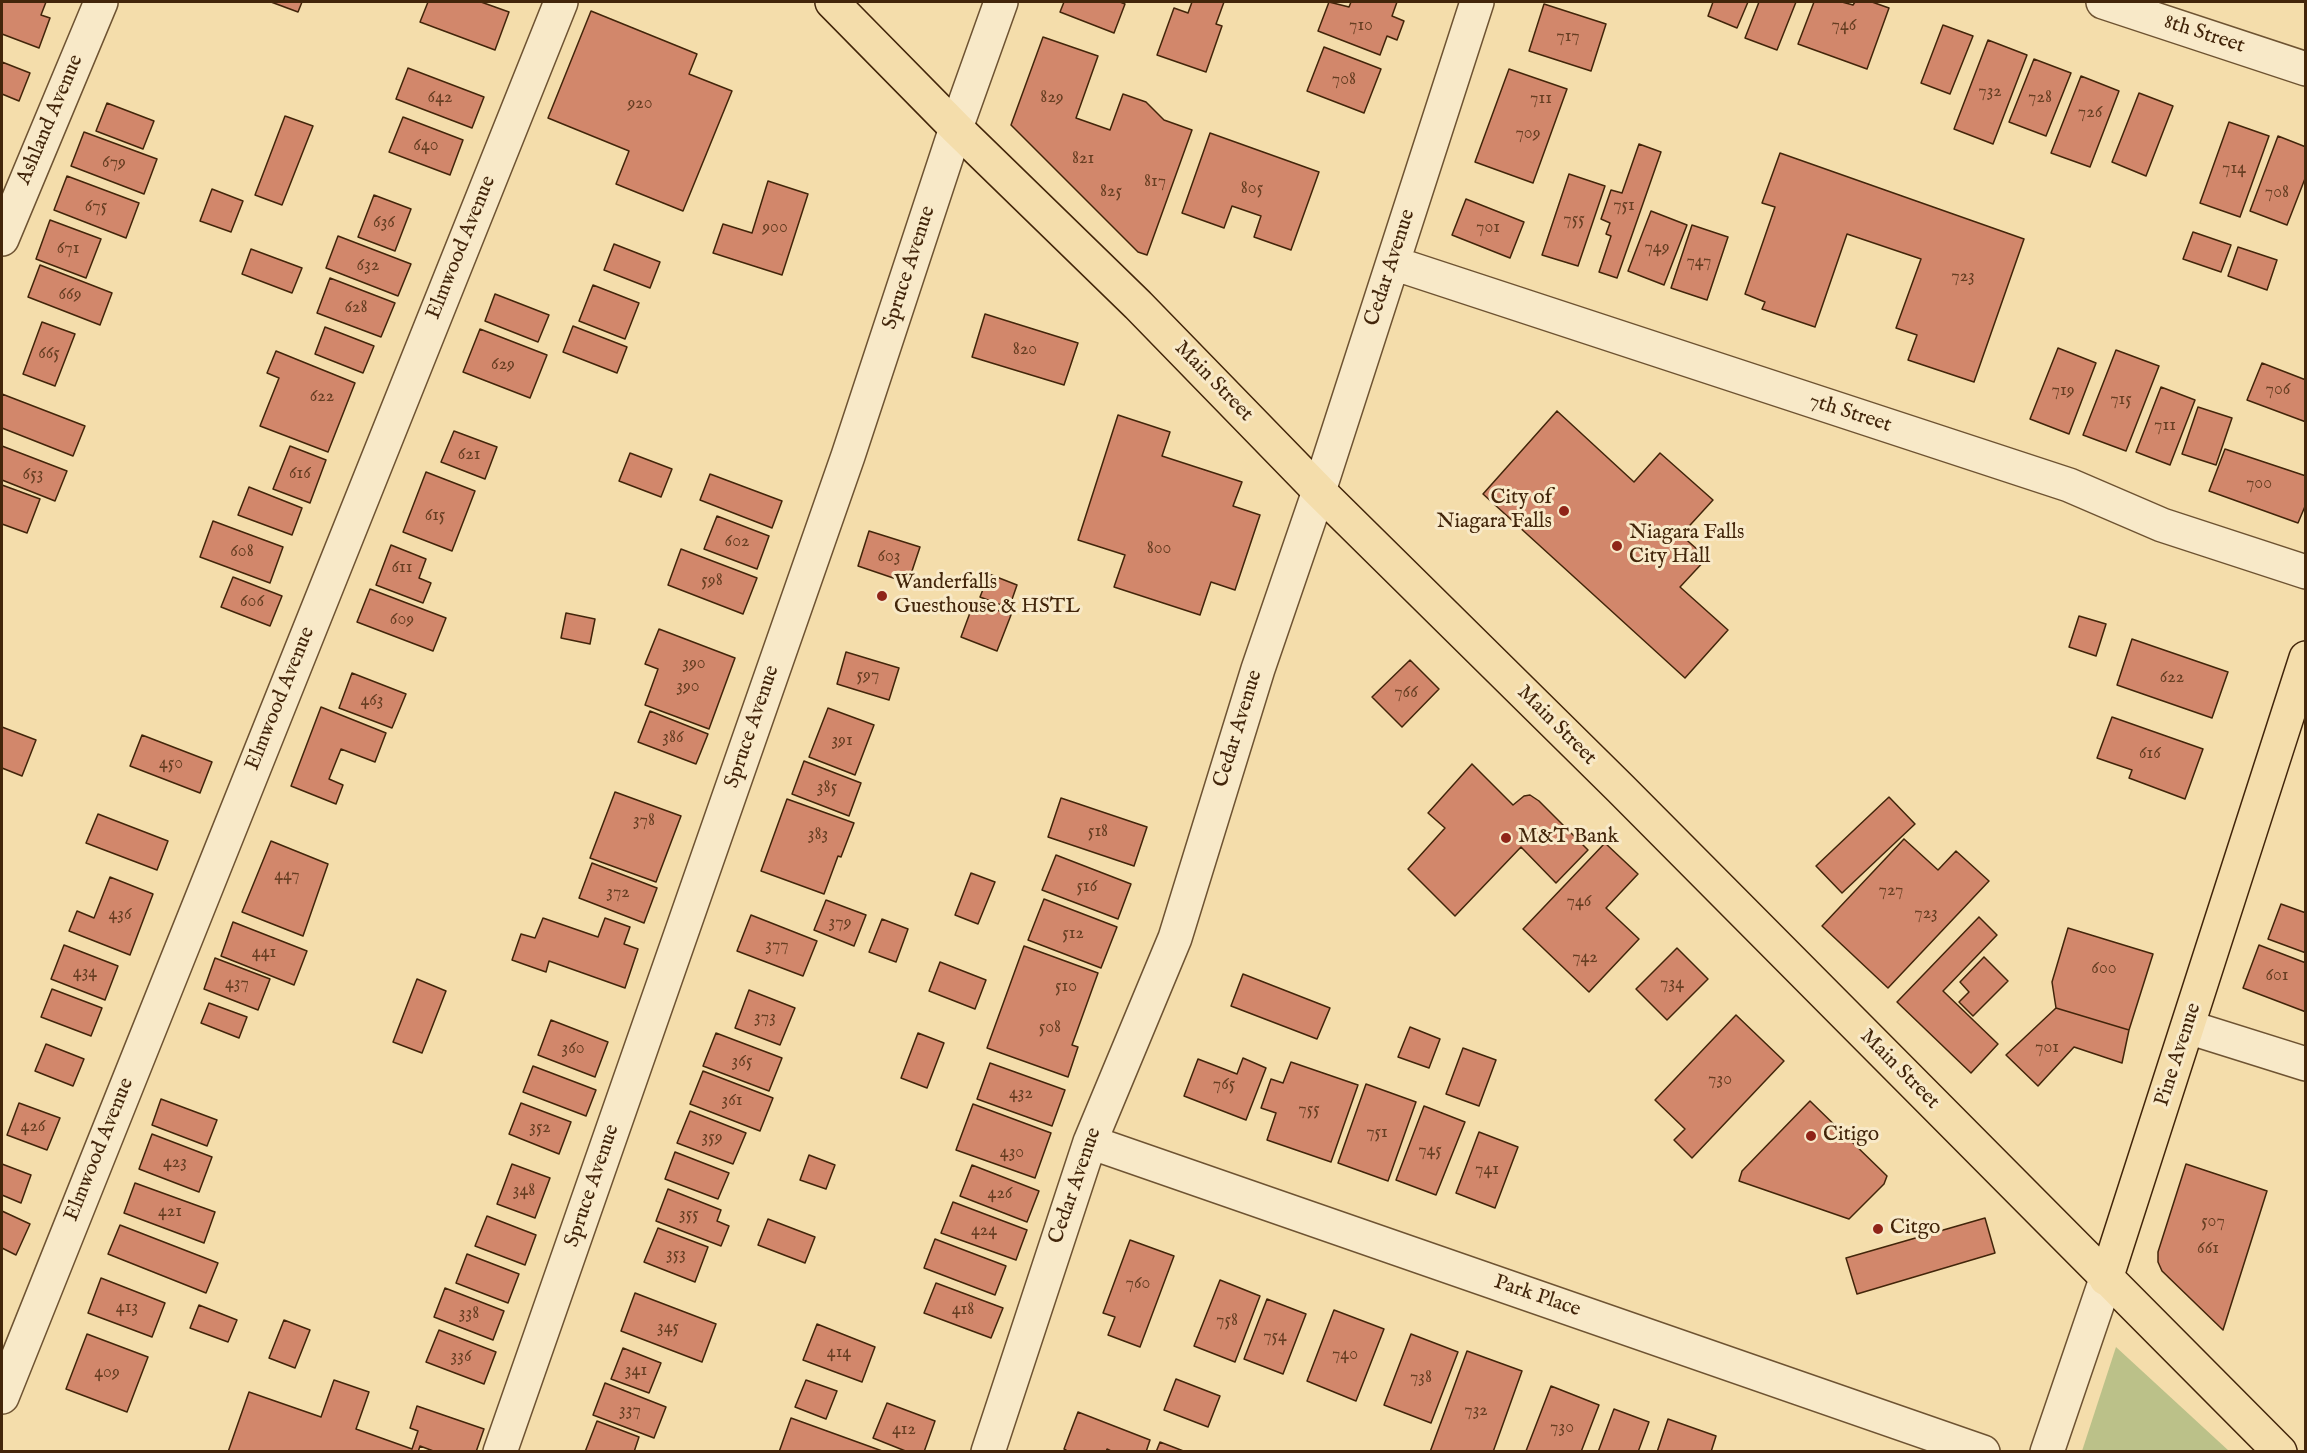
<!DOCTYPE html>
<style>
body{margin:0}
#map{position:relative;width:2307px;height:1453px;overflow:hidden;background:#f4ddab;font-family:"IM FELL English",serif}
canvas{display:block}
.frame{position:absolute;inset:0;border:3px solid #42250a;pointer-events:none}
</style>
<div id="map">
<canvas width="2307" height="1453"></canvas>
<div class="frame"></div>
</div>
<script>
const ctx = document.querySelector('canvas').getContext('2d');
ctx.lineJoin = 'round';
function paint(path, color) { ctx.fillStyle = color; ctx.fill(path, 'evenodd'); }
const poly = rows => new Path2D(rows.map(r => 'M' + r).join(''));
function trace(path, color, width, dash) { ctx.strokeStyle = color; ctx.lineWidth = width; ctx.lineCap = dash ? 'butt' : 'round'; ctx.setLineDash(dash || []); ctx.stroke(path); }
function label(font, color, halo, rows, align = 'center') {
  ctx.font = font + ' "IM FELL English",serif'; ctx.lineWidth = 6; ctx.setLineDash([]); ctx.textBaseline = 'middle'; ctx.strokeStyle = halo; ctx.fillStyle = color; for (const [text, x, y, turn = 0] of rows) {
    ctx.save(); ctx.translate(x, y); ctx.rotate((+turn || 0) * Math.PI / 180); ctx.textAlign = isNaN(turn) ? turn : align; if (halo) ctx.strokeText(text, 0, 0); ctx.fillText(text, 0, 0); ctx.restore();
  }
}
const green = poly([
 [2116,1347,2229,1451,2082,1451]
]);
const building = poly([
 [2,2,46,2,41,15,50,18,39,48,2,34,2,2],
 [271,2,302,2,298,12,271,2],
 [428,2,481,2,509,12,495,50,420,22,428,2],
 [1064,2,1120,2,1125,4,1114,33,1060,12,1064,2],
 [1192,2,1224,2,1216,24,1222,26,1206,72,1157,55,1174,8,1188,13,1192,2],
 [1329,2,1349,7,1351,2,1397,2,1392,16,1404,21,1397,40,1387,36,1380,55,1318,31,1329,2],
 [1713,2,1748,2,1737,28,1708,16,1713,2],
 [1759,2,1796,2,1777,50,1745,38,1759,2],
 [1814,2,1842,2,1853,5,1855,2,1872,2,1889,8,1867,69,1798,44,1814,2],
 [1544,4,1606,24,1591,71,1529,51,1544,4],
 [591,11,697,54,689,74,732,91,683,211,616,184,629,151,548,118,591,11],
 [1943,25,1973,36,1950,94,1921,83,1943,25],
 [1043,37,1098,56,1076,118,1110,130,1123,94,1146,102,1164,120,1192,130,1147,255,1138,252,1011,125,1043,37],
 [1988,40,2027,55,1993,144,1954,129,1988,40],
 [1324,47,1381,69,1364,113,1307,91,1324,47],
 [2034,59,2071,73,2046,136,2009,122,2034,59],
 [2,62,30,73,19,101,2,94,2,62],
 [408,68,484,97,472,128,396,99,408,68],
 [1509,69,1567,89,1533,183,1475,162,1509,69],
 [2081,76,2119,91,2090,167,2051,153,2081,76],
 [2139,93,2173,106,2146,176,2112,162,2139,93],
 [107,103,154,121,143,149,96,131,107,103],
 [285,116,313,126,282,205,255,195,285,116],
 [403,117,463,140,450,175,389,152,403,117],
 [2229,122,2269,136,2240,217,2200,203,2229,122],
 [84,132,157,159,144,194,71,166,84,132],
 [1210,133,1319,172,1291,250,1254,237,1261,216,1232,206,1224,228,1182,213,1210,133],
 [2278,136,2306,147,2306,176,2287,225,2250,211,2278,136],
 [1639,144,1661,152,1617,278,1599,272,1611,236,1606,234,1610,223,1601,219,1611,190,1622,193,1639,144],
 [1780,153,2024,239,1974,382,1908,360,1917,335,1896,328,1921,259,1847,234,1815,327,1762,309,1765,302,1745,294,1775,207,1762,203,1780,153],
 [1569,174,1605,186,1578,266,1542,255,1569,174],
 [67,176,139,203,126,238,54,210,67,176],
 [768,181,808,194,782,275,713,253,723,224,752,233,768,181],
 [212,189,243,201,231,232,200,221,212,189],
 [374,195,411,209,395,251,358,237,374,195],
 [1466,199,1524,222,1510,258,1452,235,1466,199],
 [1651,211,1687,225,1664,285,1628,271,1651,211],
 [50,220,101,239,86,278,36,259,50,220],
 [1692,225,1728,237,1707,300,1671,288,1692,225],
 [2193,232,2231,245,2221,272,2183,259,2193,232],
 [338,236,411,264,398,296,326,268,338,236],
 [614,244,660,262,650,288,604,270,614,244],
 [2238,247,2277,260,2267,290,2228,276,2238,247],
 [251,249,302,268,292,293,242,274,251,249],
 [40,265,112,293,100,325,28,297,40,265],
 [330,278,395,303,381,337,317,313,330,278],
 [593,285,639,303,625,339,579,321,593,285],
 [495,294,549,315,538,342,485,321,495,294],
 [985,314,1078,343,1064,385,972,357,985,314],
 [42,322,75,334,55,386,23,374,42,322],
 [573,326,627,347,617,373,563,352,573,326],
 [325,327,374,346,363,373,315,354,325,327],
 [480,329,547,355,530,398,463,372,480,329],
 [2058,348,2096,363,2069,434,2030,419,2058,348],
 [2116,350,2159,366,2126,451,2083,435,2116,350],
 [276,351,355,383,328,452,260,426,279,378,267,373,276,351],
 [2262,363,2306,380,2306,422,2247,400,2262,363],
 [2161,387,2195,400,2170,465,2136,452,2161,387],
 [2,394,85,426,73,456,2,428,2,394],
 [2198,407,2232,418,2216,465,2182,454,2198,407],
 [1557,411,1634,482,1660,453,1713,500,1681,535,1707,558,1680,587,1728,630,1685,678,1483,494,1557,411],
 [1118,415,1170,432,1162,456,1242,482,1233,506,1260,515,1235,590,1211,582,1200,615,1114,587,1125,555,1078,540,1118,415],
 [454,431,497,447,485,479,441,462,454,431],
 [2,446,67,471,55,501,2,480,2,446],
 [290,446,326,460,310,503,273,489,290,446],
 [2225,449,2306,476,2306,504,2298,523,2209,491,2225,449],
 [630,453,672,469,661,497,619,481,630,453],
 [426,472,475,491,452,551,403,532,426,472],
 [710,474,782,501,772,528,700,500,710,474],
 [2,485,40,499,27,533,2,524,2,485],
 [249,487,302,508,292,535,238,515,249,487],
 [717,516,769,536,757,569,704,549,717,516],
 [213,521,283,547,270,583,200,557,213,521],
 [869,531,920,547,908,583,858,566,869,531],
 [391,545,426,559,419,578,431,583,423,603,376,585,391,545],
 [681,549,757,578,743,614,668,585,681,549],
 [989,574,1017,585,1009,608,980,597,989,574],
 [233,577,282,596,270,626,221,607,233,577],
 [370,589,446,618,433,651,357,622,370,589],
 [974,602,1011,615,997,651,961,637,974,602],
 [566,613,595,619,590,644,561,638,566,613],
 [2079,616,2106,624,2096,656,2069,647,2079,616],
 [659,629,735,658,709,729,645,705,658,669,645,664,659,629],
 [2132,639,2228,672,2212,718,2117,685,2132,639],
 [846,652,899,668,889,700,837,684,846,652],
 [1410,660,1439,689,1402,727,1372,697,1410,660],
 [352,673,406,694,392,728,339,708,352,673],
 [321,707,386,733,375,762,341,749,329,779,343,785,336,804,291,786,321,707],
 [828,708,874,725,855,775,809,757,828,708],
 [650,711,708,734,696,764,638,742,650,711],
 [2112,717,2203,749,2185,799,2129,778,2132,770,2097,758,2112,717],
 [2,727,36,740,22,776,2,768,2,727],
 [142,735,212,762,200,793,130,766,142,735],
 [804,761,861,783,849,816,792,794,804,761],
 [1472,764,1513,805,1524,796,1530,795,1539,801,1588,850,1556,883,1521,847,1455,916,1408,869,1445,828,1428,813,1472,764],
 [615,792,681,816,656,882,590,858,615,792],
 [1889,797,1915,824,1842,893,1816,866,1889,797],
 [1061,798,1147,827,1134,866,1048,837,1061,798],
 [787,799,854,823,841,857,838,856,824,894,761,871,787,799],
 [98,814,168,841,157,870,86,843,98,814],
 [1904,839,1938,870,1956,851,1989,881,1888,988,1822,926,1904,839],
 [271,841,328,864,303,936,242,912,271,841],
 [1605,843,1638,874,1606,908,1639,939,1589,992,1523,929,1605,843],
 [1056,855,1131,884,1118,919,1042,890,1056,855],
 [592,863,657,888,644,923,579,898,592,863],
 [971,873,995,882,978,924,955,915,971,873],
 [110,877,153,894,130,955,69,931,77,911,94,918,110,877],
 [1044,899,1117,927,1101,968,1028,940,1044,899],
 [826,900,866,915,854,946,814,930,826,900],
 [2281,904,2306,913,2306,953,2268,939,2281,904],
 [751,915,817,941,803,976,737,951,751,915],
 [1979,917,1997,935,1943,991,1998,1044,1971,1073,1897,1002,1979,917],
 [543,918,598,937,605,918,630,927,624,944,638,949,625,988,549,961,546,972,512,960,521,934,535,938,543,918],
 [882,919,908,929,896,962,869,952,882,919],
 [233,922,307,951,294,985,221,956,233,922],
 [2068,928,2153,954,2129,1030,2056,1008,2052,982,2068,928],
 [64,945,118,966,105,1000,51,979,64,945],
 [2259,945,2306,963,2306,1012,2243,988,2259,945],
 [1024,946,1098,973,1072,1045,1078,1047,1068,1077,987,1048,1024,946],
 [1677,948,1708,979,1667,1020,1636,989,1677,948],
 [1984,957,2008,981,1973,1016,1959,1002,1969,992,1960,982,1984,957],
 [215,958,270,979,258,1010,204,989,215,958],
 [940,962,986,980,975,1009,929,991,940,962],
 [1243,974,1330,1008,1317,1039,1231,1006,1243,974],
 [417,979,446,991,422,1053,393,1042,417,979],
 [52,989,102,1008,91,1036,41,1017,52,989],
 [749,990,795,1008,780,1045,735,1028,749,990],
 [209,1003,247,1017,239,1038,201,1023,209,1003],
 [2056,1008,2129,1030,2122,1063,2074,1047,2038,1086,2006,1055,2056,1008],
 [1736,1015,1784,1061,1692,1158,1674,1140,1685,1129,1655,1100,1736,1015],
 [551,1020,608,1042,595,1077,538,1055,551,1020],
 [1410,1027,1440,1039,1429,1068,1398,1057,1410,1027],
 [716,1033,782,1058,769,1091,703,1066,716,1033],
 [918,1033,944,1043,927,1088,901,1078,918,1033],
 [46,1044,84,1059,73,1086,35,1071,46,1044],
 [1463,1048,1496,1060,1479,1106,1446,1094,1463,1048],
 [1243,1058,1266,1068,1246,1120,1184,1096,1198,1059,1237,1074,1243,1058],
 [1291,1062,1358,1085,1331,1162,1267,1140,1276,1113,1261,1108,1271,1079,1283,1083,1291,1062],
 [990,1063,1065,1090,1052,1126,977,1099,990,1063],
 [533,1066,596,1090,586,1116,523,1092,533,1066],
 [703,1071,773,1098,760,1131,690,1104,703,1071],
 [1366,1084,1416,1102,1388,1181,1338,1163,1366,1084],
 [161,1099,217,1120,207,1146,152,1125,161,1099],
 [1810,1101,1887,1176,1884,1184,1849,1219,1739,1181,1742,1171,1810,1101],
 [19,1103,60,1118,47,1150,7,1135,19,1103],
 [521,1103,571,1122,559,1154,509,1134,521,1103],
 [973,1104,1051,1133,1035,1178,956,1150,973,1104],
 [1424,1106,1465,1122,1436,1195,1396,1180,1424,1106],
 [690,1111,746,1133,733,1164,677,1143,690,1111],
 [1479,1132,1518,1147,1495,1208,1456,1193,1479,1132],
 [152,1134,212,1157,199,1192,139,1169,152,1134],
 [675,1152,729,1173,718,1199,665,1179,675,1152],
 [809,1155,835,1165,826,1189,800,1180,809,1155],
 [2,1164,31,1175,21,1203,2,1195,2,1164],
 [512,1164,550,1178,535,1218,497,1204,512,1164],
 [2186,1164,2267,1191,2223,1330,2162,1271,2158,1262,2158,1252,2186,1164],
 [972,1165,1039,1191,1027,1222,960,1196,972,1165],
 [135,1183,215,1212,204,1243,124,1213,135,1183],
 [668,1189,721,1210,717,1221,729,1226,721,1246,656,1221,668,1189],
 [953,1202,1027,1230,1016,1260,941,1233,953,1202],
 [2,1211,30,1224,16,1255,2,1248,2,1211],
 [487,1216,536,1235,525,1265,475,1246,487,1216],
 [1985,1218,1995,1253,1857,1294,1846,1258,1985,1218],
 [768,1219,815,1237,805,1263,758,1245,768,1219],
 [120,1225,218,1263,206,1293,108,1254,120,1225],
 [658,1228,708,1247,695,1282,644,1262,658,1228],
 [935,1239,1006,1266,995,1295,924,1268,935,1239],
 [1130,1240,1174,1256,1140,1347,1108,1335,1115,1317,1103,1313,1130,1240],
 [467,1254,519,1274,508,1303,456,1283,467,1254],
 [101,1278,165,1303,152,1337,88,1313,101,1278],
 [1220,1280,1260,1296,1235,1362,1194,1346,1220,1280],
 [936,1283,1003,1308,991,1338,924,1313,936,1283],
 [445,1288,504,1311,493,1340,434,1317,445,1288],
 [635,1293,716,1324,702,1362,621,1331,635,1293],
 [1267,1299,1306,1314,1283,1374,1244,1359,1267,1299],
 [199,1305,237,1320,228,1342,190,1328,199,1305],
 [1334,1310,1384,1329,1356,1401,1307,1381,1334,1310],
 [284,1320,310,1330,295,1368,269,1358,284,1320],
 [817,1324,875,1347,862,1382,803,1360,817,1324],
 [439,1330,496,1352,484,1384,426,1362,439,1330],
 [87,1334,148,1357,127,1412,66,1389,87,1334],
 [1411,1334,1458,1352,1431,1423,1384,1405,1411,1334],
 [623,1348,661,1363,649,1393,611,1379,623,1348],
 [1467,1351,1522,1371,1493,1452,1430,1452,1467,1351],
 [1176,1379,1220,1396,1208,1427,1164,1410,1176,1379],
 [334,1380,369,1392,356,1429,412,1449,418,1431,410,1428,417,1406,484,1429,476,1452,436,1452,420,1446,418,1452,228,1452,249,1392,321,1417,334,1380],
 [806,1380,837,1391,826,1419,795,1407,806,1380],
 [605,1383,666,1407,654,1438,593,1415,605,1383],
 [1551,1386,1599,1405,1581,1452,1526,1451,1551,1386],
 [887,1403,935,1421,924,1452,908,1452,873,1438,887,1403],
 [1614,1409,1649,1422,1638,1452,1598,1452,1614,1409],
 [1078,1412,1150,1440,1146,1452,1113,1452,1107,1449,1106,1452,1069,1452,1064,1449,1078,1412],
 [791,1418,885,1452,779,1452,791,1418],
 [1668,1419,1716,1436,1711,1452,1657,1452,1668,1419],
 [597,1421,639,1437,634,1452,585,1452,597,1421],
 [1160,1442,1186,1452,1156,1452,1160,1442]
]);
const minor = poly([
 [2103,2,2306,69],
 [2,239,101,2],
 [1393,263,2069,485,2162,525,2306,572],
 [2188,1027,2306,1064],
 [1090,1142,1983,1452],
 [2,1397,561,2],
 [500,1452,848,456,956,128,1001,2],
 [988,1452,1090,1142,1175,938,1258,669,1319,491,1477,2],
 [2047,1452,2106,1279]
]);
const major = poly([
 [832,2,956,128,1138,305,1319,491,1620,788,2280,1452],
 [2106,1279,2306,658]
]);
const markers = [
 [1564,511,6,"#8f2418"],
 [1617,546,6,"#8f2418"],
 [882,596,6,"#8f2418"],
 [1506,838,6,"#8f2418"],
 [1811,1136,6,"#8f2418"],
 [1878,1229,6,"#8f2418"]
];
const numberNames = [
 ["710",1361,26],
 ["746",1844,26],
 ["717",1568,37],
 ["708",1344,80],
 ["732",1990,92],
 ["642",440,98],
 ["829",1052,98],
 ["728",2040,98],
 ["711",1541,99],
 ["920",640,104],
 ["726",2090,113],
 ["709",1528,134],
 ["640",426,146],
 ["821",1083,159],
 ["679",114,163],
 ["714",2234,169],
 ["817",1155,182],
 ["805",1252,189],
 ["825",1111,192],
 ["708",2277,193],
 ["751",1624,206],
 ["675",96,207],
 ["755",1574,220],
 ["636",384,223],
 ["900",775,228],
 ["701",1488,228],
 ["749",1657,248],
 ["671",68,249],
 ["747",1699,262],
 ["632",368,266],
 ["723",1963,277],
 ["669",70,295],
 ["628",356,308],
 ["820",1025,350],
 ["665",49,354],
 ["629",503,365],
 ["706",2278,390],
 ["719",2063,391],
 ["622",322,397],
 ["715",2121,400],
 ["711",2165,426],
 ["621",469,455],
 ["616",300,474],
 ["653",33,475],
 ["700",2259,484],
 ["615",435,516],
 ["602",737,542],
 ["800",1159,549],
 ["608",242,552],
 ["603",889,557],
 ["611",402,568],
 ["598",712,581],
 ["606",252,602],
 ["609",402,620],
 ["390",694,664],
 ["597",868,676],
 ["622",2172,678],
 ["390",688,687],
 ["766",1406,693],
 ["463",372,701],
 ["386",673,738],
 ["391",842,741],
 ["616",2150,754],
 ["450",171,764],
 ["385",827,788],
 ["378",644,821],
 ["518",1098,832],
 ["383",818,835],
 ["447",287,876],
 ["516",1087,887],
 ["727",1891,891],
 ["372",618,893],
 ["746",1579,902],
 ["723",1926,914],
 ["436",120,915],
 ["379",840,923],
 ["512",1073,934],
 ["377",777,946],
 ["441",264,953],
 ["742",1585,958],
 ["600",2104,969],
 ["434",85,973],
 ["601",2277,976],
 ["437",237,984],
 ["734",1672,984],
 ["510",1066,987],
 ["373",765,1018],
 ["508",1050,1028],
 ["701",2047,1048],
 ["360",573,1049],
 ["365",742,1062],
 ["730",1720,1080],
 ["765",1224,1085],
 ["432",1021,1094],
 ["361",732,1101],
 ["755",1309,1110],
 ["426",33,1127],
 ["352",540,1128],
 ["751",1377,1133],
 ["359",712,1138],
 ["745",1430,1151],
 ["430",1012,1153],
 ["423",175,1163],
 ["741",1487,1170],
 ["348",524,1191],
 ["426",1000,1194],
 ["421",170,1212],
 ["355",689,1215],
 ["507",2213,1222],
 ["424",984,1231],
 ["661",2208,1249],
 ["353",676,1255],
 ["760",1138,1284],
 ["413",127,1308],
 ["418",963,1310],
 ["338",469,1314],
 ["758",1227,1321],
 ["345",668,1328],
 ["754",1275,1337],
 ["414",839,1353],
 ["740",1345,1355],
 ["336",461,1357],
 ["341",636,1371],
 ["409",107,1373],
 ["738",1421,1378],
 ["337",630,1411],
 ["732",1476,1411],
 ["730",1562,1428],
 ["412",904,1430]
];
const streetNames = [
 ["8th Street",2204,35,18],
 ["Ashland Avenue",51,120,-67],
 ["Elmwood Avenue",462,248,-68],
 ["Spruce Avenue",910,268,-72],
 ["Cedar Avenue",1391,268,-72],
 ["Main Street",1213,382,46],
 ["7th Street",1850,414,18],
 ["Elmwood Avenue",281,699,-68],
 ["Main Street",1556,726,45],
 ["Spruce Avenue",753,727,-71],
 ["Cedar Avenue",1239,729,-73],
 ["Pine Avenue",2179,1055,-72],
 ["Main Street",1899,1070,45],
 ["Elmwood Avenue",100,1150,-68],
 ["Spruce Avenue",593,1186,-71],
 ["Cedar Avenue",1076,1186,-71],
 ["Park Place",1537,1297,19]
];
const poiNames = [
 ["City of",1552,499,"right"],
 ["Niagara Falls",1552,523,"right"],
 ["Niagara Falls",1629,534],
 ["City Hall",1629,558],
 ["Wanderfalls",894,584],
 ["Guesthouse & HSTL",894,608],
 ["M&T Bank",1518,838],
 ["Citigo",1823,1136],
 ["Citgo",1890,1229]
];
paint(green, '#bbc189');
paint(building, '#d2876b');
trace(building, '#42250a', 1.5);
trace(minor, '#6e5332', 36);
trace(major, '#42250a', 36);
trace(minor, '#f8e9c8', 33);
trace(major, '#f4ddab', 33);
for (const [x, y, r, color] of markers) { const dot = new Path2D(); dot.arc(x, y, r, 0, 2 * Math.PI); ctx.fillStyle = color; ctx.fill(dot); trace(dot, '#f8e9c8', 2); }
label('18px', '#663e22', null, numberNames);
label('21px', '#42250a', '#f8e9c8', streetNames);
label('21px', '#42250a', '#f8e9c8', poiNames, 'left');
</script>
